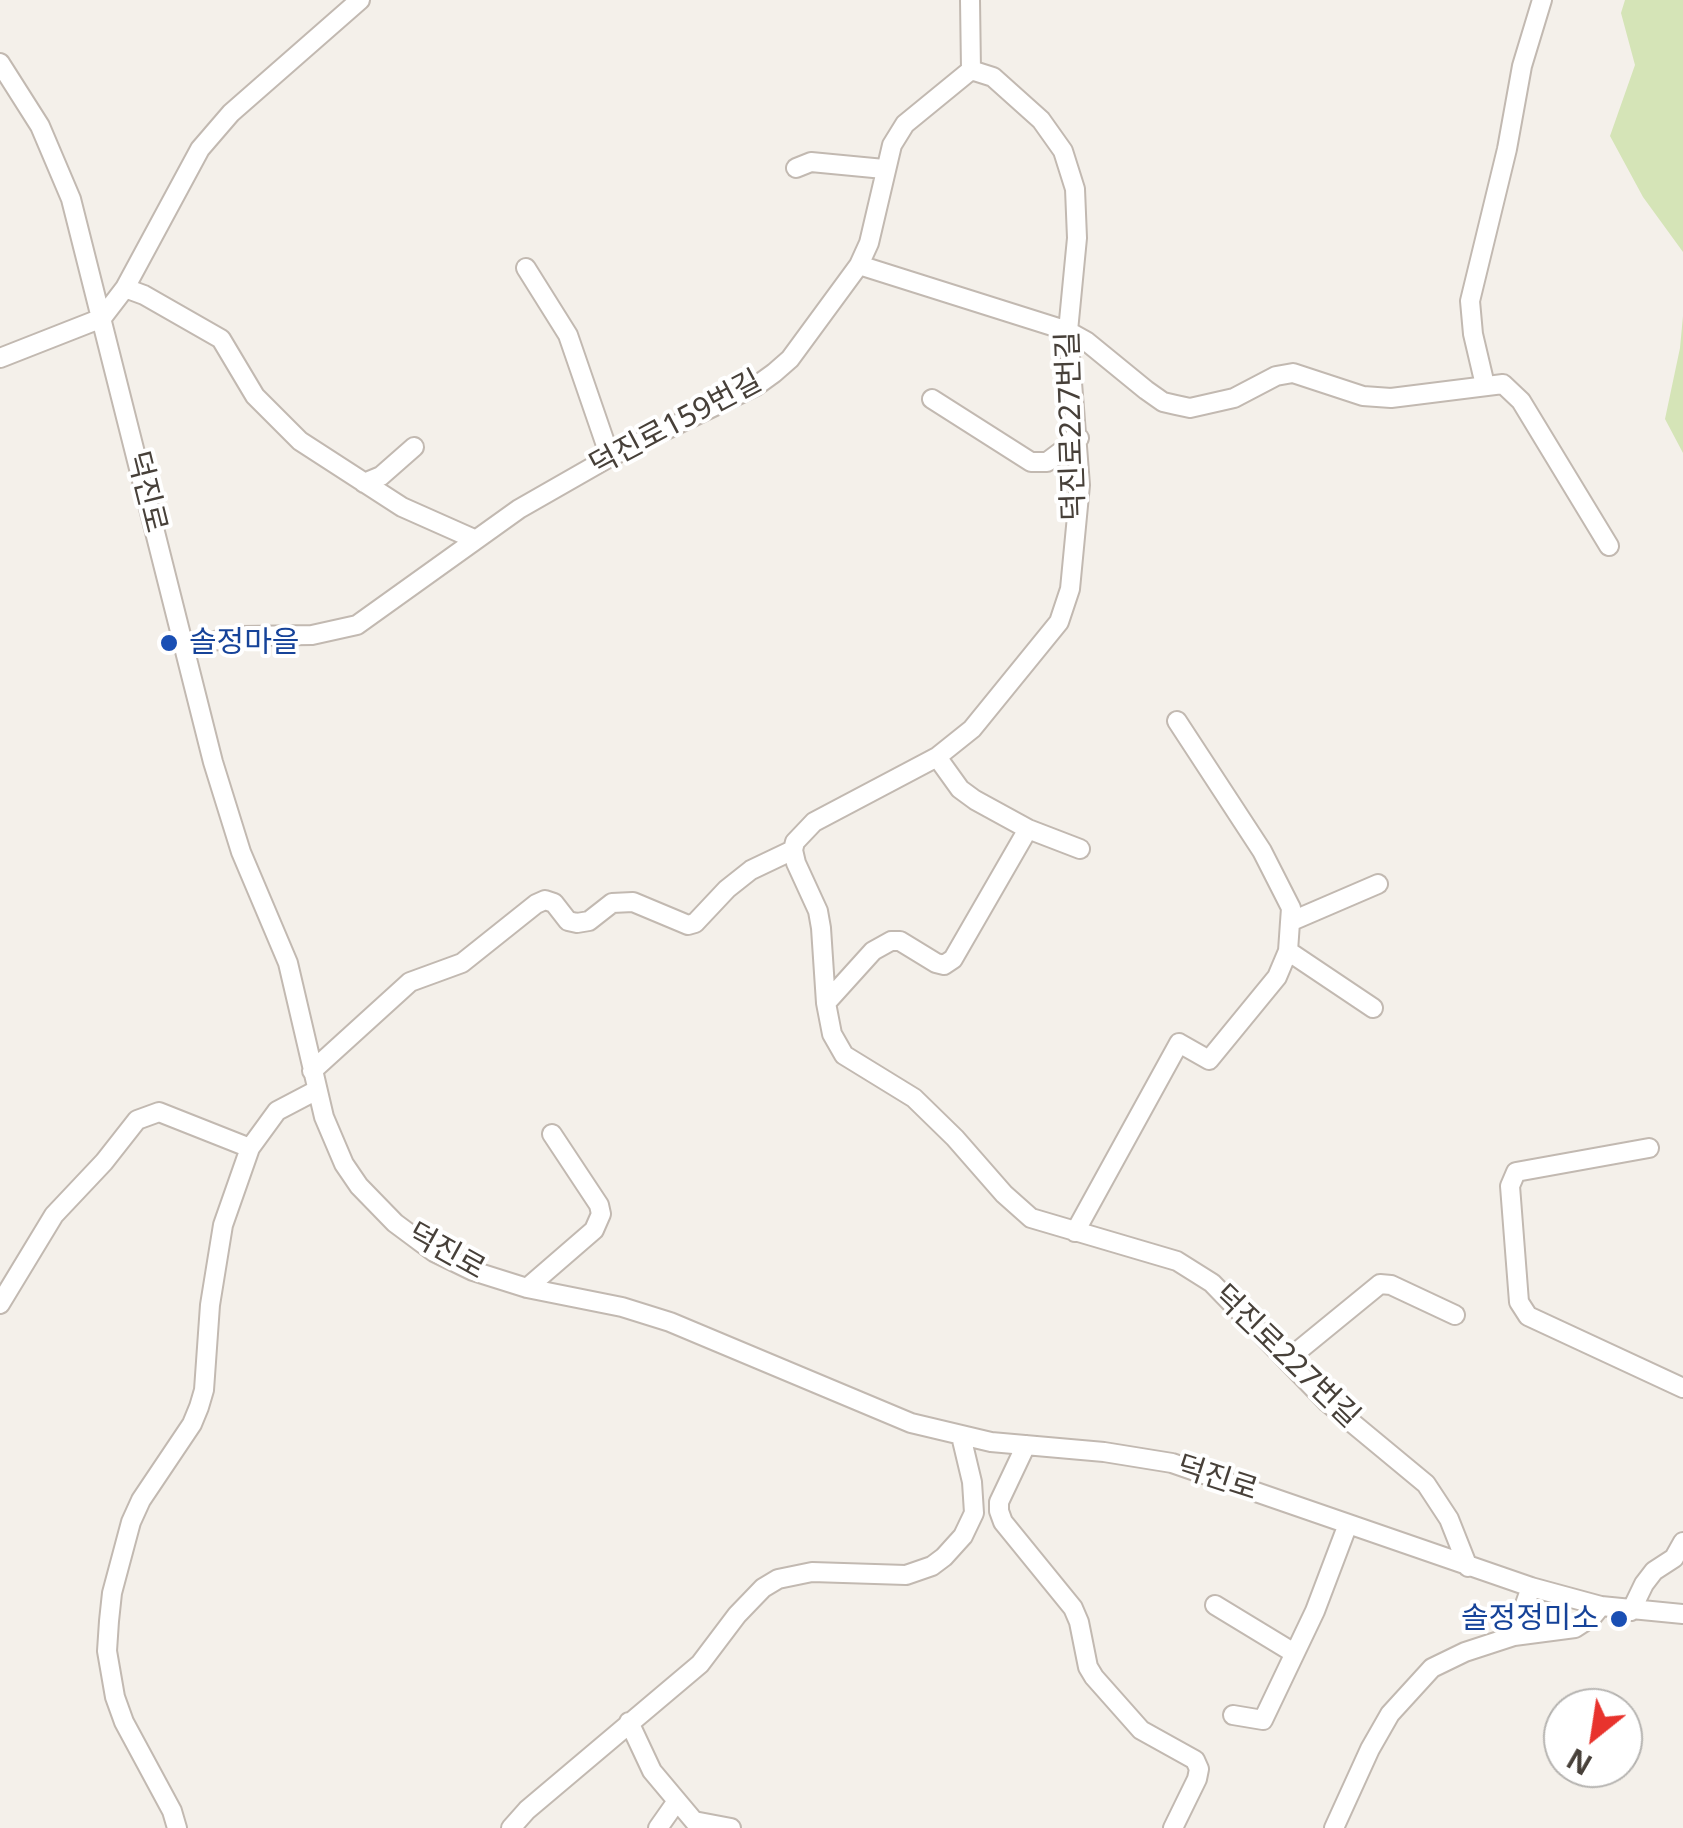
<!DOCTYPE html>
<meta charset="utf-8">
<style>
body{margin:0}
#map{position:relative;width:1683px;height:1828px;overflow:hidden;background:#f4f0ea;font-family:"Noto Sans",sans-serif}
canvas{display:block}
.north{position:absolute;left:1543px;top:1688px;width:100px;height:100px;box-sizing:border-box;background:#fff;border:2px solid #b5b3b0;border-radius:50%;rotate:210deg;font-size:28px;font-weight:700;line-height:40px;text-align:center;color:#474039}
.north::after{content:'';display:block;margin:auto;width:35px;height:45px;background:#e8332d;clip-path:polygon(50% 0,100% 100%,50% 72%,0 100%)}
</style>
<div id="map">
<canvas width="1683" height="1828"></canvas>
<div class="north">N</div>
</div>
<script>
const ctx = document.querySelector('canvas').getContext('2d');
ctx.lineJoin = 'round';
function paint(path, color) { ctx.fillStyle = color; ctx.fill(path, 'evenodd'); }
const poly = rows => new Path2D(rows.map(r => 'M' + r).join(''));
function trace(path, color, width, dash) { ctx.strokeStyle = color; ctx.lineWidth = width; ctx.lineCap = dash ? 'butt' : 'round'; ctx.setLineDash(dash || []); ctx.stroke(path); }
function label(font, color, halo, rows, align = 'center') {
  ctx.font = font + ' "Noto Sans","Noto Sans KR",sans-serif'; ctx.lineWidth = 8; ctx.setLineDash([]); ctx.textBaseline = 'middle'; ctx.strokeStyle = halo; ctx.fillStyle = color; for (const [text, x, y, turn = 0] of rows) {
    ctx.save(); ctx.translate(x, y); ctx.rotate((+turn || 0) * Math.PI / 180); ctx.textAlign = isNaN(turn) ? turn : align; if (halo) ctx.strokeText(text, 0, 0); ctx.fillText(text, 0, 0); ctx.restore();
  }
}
const green = poly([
 [1625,0,1683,0,1683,252,1643,197,1610,136,1635,65,1621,13],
 [1683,316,1683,453,1665,419,1680,348]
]);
const minor = poly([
 [0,63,40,126,71,199,213,762,241,852,288,963,324,1117,344,1164,359,1186,395,1223,434,1252,473,1271,527,1288,622,1307,670,1322,911,1423,991,1442,1104,1452,1172,1463,1531,1587,1601,1606,1683,1614],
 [971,70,993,77,1041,120,1063,151,1075,189,1077,238,1068,331,1080,485,1070,589,1059,622,972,729,937,757,814,822,795,842,793,850,796,863,818,911,821,928,826,1003,832,1034,844,1055,914,1098,955,1138,1004,1194,1031,1218,1177,1261,1212,1283,1327,1402,1426,1484,1449,1519,1468,1567],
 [796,168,811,162,884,169],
 [859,265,1068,331,1086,341,1146,390,1163,402,1176,405,1190,408,1234,398,1276,376,1293,373,1363,396,1391,398,1503,384,1521,401,1609,546],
 [526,268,568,335,610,457],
 [125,288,144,295,221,339,255,396,300,441,402,507,474,539],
 [0,358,102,318,125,288,200,149,231,113,360,0],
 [1485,385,1473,334,1470,301,1507,149,1522,66,1542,0],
 [932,399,1031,462,1047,462,1079,438],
 [364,483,381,476,414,447],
 [185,646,242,636,312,635,357,625,519,509,610,457,756,386,774,373,790,359,859,265,869,243,892,145,905,124,971,70,970,0],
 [937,757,960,789,975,800,1028,829,1080,849],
 [1292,921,1378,884],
 [1288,951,1373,1008],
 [826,1003,873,951,891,941,900,941,936,963,944,965,953,959,1028,829],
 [312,1071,410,982,462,963,536,904,545,900,554,903,568,921,577,923,589,921,612,903,633,902,688,925,695,923,727,889,751,870,793,850],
 [1649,1148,1516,1172,1510,1186,1519,1302,1528,1316,1683,1388],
 [1075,1232,1179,1043,1209,1060,1277,977,1288,951,1291,908,1262,851,1177,721],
 [527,1288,594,1230,601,1214,599,1205,552,1134],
 [0,1304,54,1215,104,1162,137,1120,159,1112,250,1148,277,1111,317,1090],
 [1287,1360,1380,1284,1391,1285,1455,1315],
 [1026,1445,999,1502,999,1511,1003,1522,1073,1608,1079,1622,1088,1667,1094,1677,1141,1730,1195,1760,1199,1769,1197,1779,1173,1828],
 [1215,1605,1294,1653],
 [1631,1611,1644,1584,1654,1571,1674,1558,1683,1542],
 [1514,1636,1531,1587],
 [1233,1715,1263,1720,1315,1611,1348,1524],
 [629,1722,652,1771,694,1821,731,1828],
 [177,1828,172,1811,124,1722,115,1697,107,1651,109,1621,112,1593,131,1522,141,1500,192,1424,199,1407,204,1390,210,1305,223,1225,250,1148],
 [511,1828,527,1810,700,1664,737,1615,763,1588,778,1579,812,1572,906,1575,932,1566,944,1557,963,1536,974,1513,972,1482,961,1436],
 [658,1828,677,1801],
 [1334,1828,1370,1749,1390,1714,1432,1668,1465,1652,1514,1636,1575,1628,1592,1617,1601,1606]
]);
const markers = [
 [169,643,10,"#1a4fb4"],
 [1619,1619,10,"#1a4fb4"]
];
const streetNames = [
 ["덕진로159번길",676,424,-28],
 ["덕진로227번길",1072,426,-92],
 ["덕진로",146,492,76],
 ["덕진로",446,1252,29],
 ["덕진로227번길",1286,1357,44],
 ["덕진로",1217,1479,18]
];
const transitNames = [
 ["솔정마을",189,643],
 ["솔정정미소",1599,1619,"right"]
];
paint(green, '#d5e4b7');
trace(minor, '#c2b9b1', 22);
trace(minor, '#fff', 18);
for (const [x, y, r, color] of markers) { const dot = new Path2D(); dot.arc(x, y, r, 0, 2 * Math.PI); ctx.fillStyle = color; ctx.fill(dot); trace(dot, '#fff', 4); }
label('30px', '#474039', '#fff', streetNames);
label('30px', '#164399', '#fff', transitNames, 'left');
</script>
